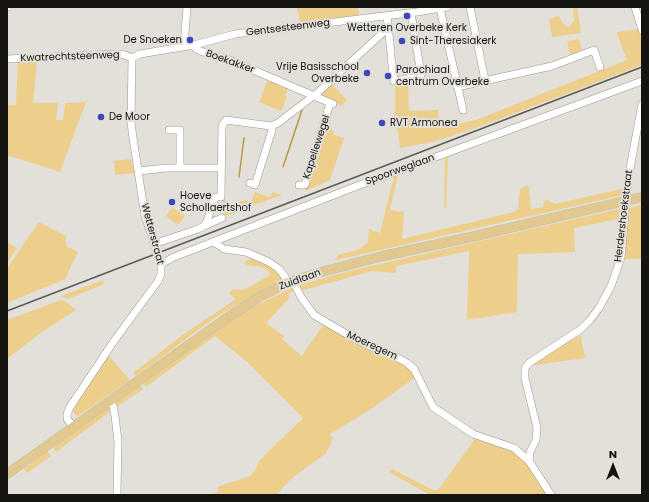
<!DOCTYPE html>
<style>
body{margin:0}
#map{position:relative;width:649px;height:502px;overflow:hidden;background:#e3e0d9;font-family:Poppins,sans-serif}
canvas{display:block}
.frame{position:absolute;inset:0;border:8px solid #151411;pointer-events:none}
.north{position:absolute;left:593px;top:446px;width:40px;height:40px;-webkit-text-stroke:3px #e3e0d9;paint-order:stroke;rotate:0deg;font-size:11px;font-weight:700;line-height:16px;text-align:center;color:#151411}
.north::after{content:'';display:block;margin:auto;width:14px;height:18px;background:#151411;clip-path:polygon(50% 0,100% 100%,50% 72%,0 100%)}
</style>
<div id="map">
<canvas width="649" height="502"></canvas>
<div class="frame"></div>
<div class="north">N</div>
</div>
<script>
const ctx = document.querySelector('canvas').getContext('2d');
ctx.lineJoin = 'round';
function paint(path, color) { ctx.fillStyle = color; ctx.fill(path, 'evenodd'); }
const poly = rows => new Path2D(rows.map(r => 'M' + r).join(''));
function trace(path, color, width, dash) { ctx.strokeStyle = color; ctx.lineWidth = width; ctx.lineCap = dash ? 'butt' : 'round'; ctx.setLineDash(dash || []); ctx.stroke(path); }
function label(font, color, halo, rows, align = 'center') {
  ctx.font = font + ' Poppins,sans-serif'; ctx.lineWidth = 4; ctx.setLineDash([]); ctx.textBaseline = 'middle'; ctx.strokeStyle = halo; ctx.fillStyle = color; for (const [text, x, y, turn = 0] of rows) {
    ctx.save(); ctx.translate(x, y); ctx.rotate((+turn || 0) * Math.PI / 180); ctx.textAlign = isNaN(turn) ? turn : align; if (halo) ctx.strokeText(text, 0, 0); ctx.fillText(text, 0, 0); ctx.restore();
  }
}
const green = poly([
 [297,7,358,7,359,15,300,23],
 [573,7,577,7,581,33,552,37,549,19,559,16,563,24,568,27,571,26,574,20],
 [639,29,642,39,642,65,476,128,433,142,400,148,395,111,395,85,408,84,409,111,438,110,439,121,449,119,451,125,476,120,627,60,617,34,617,32],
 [579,39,582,50,570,55,567,41],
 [37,61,33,103,58,103,56,120,63,120,65,103,86,102,60,172,7,155,7,105,16,105,18,62],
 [275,80,289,86,285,96,287,97,281,111,259,102,267,82],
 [332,84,347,100,342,106,321,97,321,95],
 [325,128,334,131,333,135,344,138,330,180,305,191],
 [448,156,446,208,444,208,445,157],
 [131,159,134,173,115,175,114,161],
 [398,175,390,210,404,212,402,239,514,212,518,209,520,189,525,186,529,186,531,209,543,207,544,201,548,200,555,204,626,188,623,195,336,260,338,255,357,250,363,247,368,242,369,229,380,233,394,176],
 [255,192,270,197,272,192,282,195,254,205,251,203],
 [222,200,226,200,226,208,239,208,240,201,249,201,247,208,226,216,222,213],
 [642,205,642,259,622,259,628,210,630,208],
 [172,207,185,216,178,225,166,216],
 [623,208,623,218,574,228,575,252,518,254,517,312,467,320,469,251,396,266,396,273,372,271,300,291,299,288,300,285,341,273],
 [39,222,66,236,66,246,78,252,65,279,7,303,7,268],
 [7,242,17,248,7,263],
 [254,258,270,266,279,272,282,277,281,281,267,287,213,319,136,376,133,373,184,334,236,299,229,294,233,289,241,290,246,289,270,275,267,270,262,267,246,265,245,261],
 [103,280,104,284,68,299,61,296],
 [292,288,294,290,288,294,290,297,266,323,284,336,282,339,302,356,324,324,395,358,408,367,416,377,368,411,330,434,333,439,326,453,292,478,276,495,213,495,219,490,217,487,250,476,256,469,259,461,264,456,303,418,247,362,215,336,146,387,143,383,199,342,248,309],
 [61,300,66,302,76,310,42,332,7,359,7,320],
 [581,336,585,358,528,366,572,338],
 [108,355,130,380,78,416,75,415,73,411,75,406],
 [140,385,143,389,116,407,113,403],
 [109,406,111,411,56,452,53,447],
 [475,439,490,442,515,451,530,468,548,495,430,495,389,472,392,469,433,490,438,490],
 [47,451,51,456,27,473,24,469]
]);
const stream = poly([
 [283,167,302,110],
 [239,177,244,138]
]);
const minor = poly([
 [7,7,8,7],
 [470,7,485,80],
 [635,7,642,30],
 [440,8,463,110],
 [387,16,391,53],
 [194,45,196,49,218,58,225,58,333,104],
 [184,46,187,7],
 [391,57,394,81,420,77,421,74,411,13],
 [132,58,140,54,194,45,235,34,417,12,447,7],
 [7,59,116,54,125,55,132,58],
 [457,87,552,66,594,50,600,67],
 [169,130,180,130,180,168],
 [138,171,167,168,221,168],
 [250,183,255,185,272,130,271,126],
 [299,185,305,185,330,103],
 [218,197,221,197,222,126,226,120,271,126,278,123,316,94,388,28],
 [204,226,222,218],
 [214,242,224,249,246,252,269,262,279,269,289,282],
 [154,244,198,229,204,226,207,221,215,197],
 [161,264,174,257,357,186,642,81],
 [293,281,301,297,314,315,348,335,367,345,391,354,407,363,414,369,433,407,473,434,514,448,529,461],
 [110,401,113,406,115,416,118,441,117,495],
 [74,427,67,419,67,414,70,407,114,341,158,281,161,274,161,264,145,216,133,138,131,122,132,58],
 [551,495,529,461,530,452,536,440,537,428,525,378,525,368,529,363,581,329,590,320,599,308,611,286,621,258,628,179,642,104]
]);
const major = poly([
 [7,474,221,322,259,297,289,282,325,271,383,256,471,237,642,197]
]);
const rail = poly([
 [7,311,642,67]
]);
const markers = [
 [407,16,4,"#3d47bb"],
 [190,40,4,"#3d47bb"],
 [402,41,4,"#3d47bb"],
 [367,73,4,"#3d47bb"],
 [388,76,4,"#3d47bb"],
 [101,117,4,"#3d47bb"],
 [382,123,4,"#3d47bb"],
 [172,202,4,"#3d47bb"]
];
const streetNames = [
 ["Gentsesteenweg",288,28,-7],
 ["Kwatrechtsteenweg",70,57,-2],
 ["Boekakker",230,62,20],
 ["Kapellewegel",317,147,-72],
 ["Spoorweglaan",400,170,-20],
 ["Herdershoekstraat",624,216,-83],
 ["Wetterstraat",152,234,75],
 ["Zuidlaan",300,280,-20],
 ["Moeregem",372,346,25]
];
const poiNames = [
 ["Wetteren Overbeke Kerk",407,28,"center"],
 ["De Snoeken",182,40,"right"],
 ["Sint-Theresiakerk",410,41],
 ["Vrije Basisschool",359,67,"right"],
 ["Overbeke",359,79,"right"],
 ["Parochiaal",396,70],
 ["centrum Overbeke",396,82],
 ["De Moor",109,117],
 ["RVT Armonea",390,123],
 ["Hoeve",180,196],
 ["Schollaertshof",180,208]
];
paint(green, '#edce8b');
trace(stream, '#bb9849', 1.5);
trace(minor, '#9a9790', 8);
trace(major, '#bdbdbc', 10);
trace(minor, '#fff', 7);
trace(major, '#e1c88e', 9);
trace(rail, '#5c5a56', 1.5);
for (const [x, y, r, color] of markers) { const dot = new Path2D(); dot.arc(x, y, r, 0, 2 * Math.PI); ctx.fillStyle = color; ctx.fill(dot); trace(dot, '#e3e0d9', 1.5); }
label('10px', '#151411', '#e3e0d9', streetNames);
label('10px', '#151411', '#e3e0d9', poiNames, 'left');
</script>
